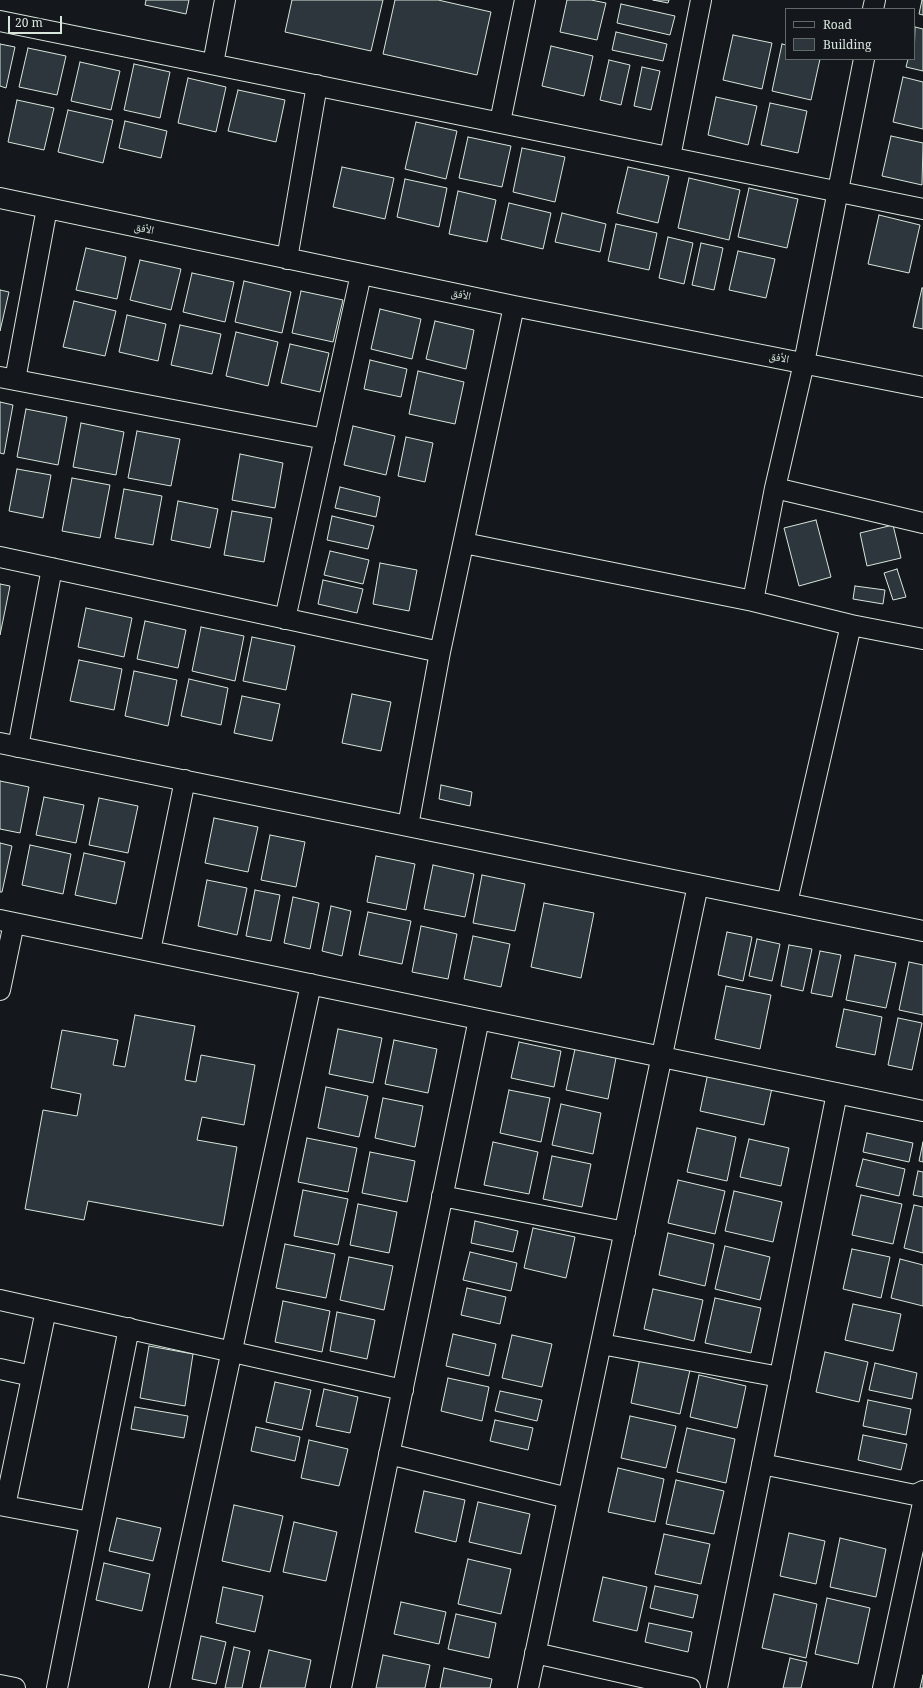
<!DOCTYPE html>
<meta charset="utf-8">
<style>
body{margin:0}
#map{position:relative;width:923px;height:1688px;overflow:hidden;background:#14181c;font-family:"Noto Serif",serif}
canvas{display:block}
.legend{position:absolute;left:785px;top:8px;width:130px;height:52px;box-sizing:border-box;background:#14181c;border:1px solid #626a69;margin:0;padding:5px 7px;list-style:none;font-size:12px;color:#d8e6dc}
.legend li{display:flex;align-items:center;gap:8px;height:20px}
.legend b{width:20px;border:1px solid #626a69}
.scale{position:absolute;left:8px;top:16px;width:54px;height:18px;box-sizing:border-box;border:2px solid #d8e6dc;border-top:0;padding-left:5px;font-size:12px;line-height:14px;white-space:nowrap;color:#d8e6dc;-webkit-text-stroke:3px #14181c;paint-order:stroke}
</style>
<div id="map">
<canvas width="923" height="1688"></canvas>
<ul class="legend">
<li><b style="height:5px;background:#14181c"></b>Road</li>
<li><b style="height:11px;background:#2c363c"></b>Building</li>
</ul>
<div class="scale">20 m</div>
</div>
<script>
const ctx = document.querySelector('canvas').getContext('2d');
ctx.lineJoin = 'round';
function paint(path, color) { ctx.fillStyle = color; ctx.fill(path, 'evenodd'); }
const poly = rows => new Path2D(rows.map(r => 'M' + r).join(''));
function trace(path, color, width, dash) { ctx.strokeStyle = color; ctx.lineWidth = width; ctx.lineCap = dash ? 'butt' : 'round'; ctx.setLineDash(dash || []); ctx.stroke(path); }
function label(font, color, halo, rows, align = 'center') {
  ctx.font = font + ' "Noto Serif","Noto Naskh Arabic",serif'; ctx.lineWidth = 3; ctx.setLineDash([]); ctx.textBaseline = 'middle'; ctx.strokeStyle = halo; ctx.fillStyle = color; for (const [text, x, y, turn = 0] of rows) {
    ctx.save(); ctx.translate(x, y); ctx.rotate((+turn || 0) * Math.PI / 180); ctx.textAlign = isNaN(turn) ? turn : align; if (halo) ctx.strokeText(text, 0, 0); ctx.fillText(text, 0, 0); ctx.restore();
  }
}
const building = poly([
 [146,0,189,0,186,14,145,5,146,0],
 [292,0,383,0,371,51,285,32,292,0],
 [395,0,438,0,491,12,477,75,383,54,395,0],
 [567,0,591,0,606,3,597,40,560,32,567,0],
 [653,0,669,0,668,3,653,0],
 [922,0,923,0,923,15,919,14,922,0],
 [621,4,675,16,670,35,617,23,621,4],
 [915,27,923,29,923,71,906,67,908,59,914,59,915,27],
 [616,32,667,44,663,61,612,50,616,32],
 [733,35,772,43,762,89,723,80,733,35],
 [0,44,15,47,6,88,0,86,0,44],
 [782,44,786,45,786,59,820,59,811,100,772,91,782,44],
 [551,46,593,56,584,96,542,86,551,46],
 [28,48,66,56,57,95,19,87,28,48],
 [609,60,630,65,621,105,600,100,609,60],
 [80,62,120,71,111,110,71,101,80,62],
 [134,64,170,72,160,118,124,110,134,64],
 [642,67,660,71,651,110,634,106,642,67],
 [903,77,923,82,923,129,893,122,903,77],
 [188,78,226,87,216,132,178,123,188,78],
 [238,90,285,100,276,142,228,131,238,90],
 [716,97,757,106,748,145,708,135,716,97],
 [17,100,54,108,44,150,8,142,17,100],
 [770,103,807,111,798,153,761,145,770,103],
 [68,110,113,120,103,163,58,152,68,110],
 [125,121,167,131,161,158,119,148,125,121],
 [416,122,457,131,446,179,405,169,416,122],
 [891,136,923,143,922,185,882,176,891,136],
 [468,137,511,146,502,187,459,178,468,137],
 [522,148,565,157,555,202,513,192,522,148],
 [342,167,394,178,385,219,333,207,342,167],
 [628,167,669,176,658,223,617,213,628,167],
 [689,178,740,190,729,240,678,228,689,178],
 [405,179,447,188,439,227,397,217,405,179],
 [749,188,798,199,787,248,738,237,749,188],
 [458,191,496,200,487,242,449,234,458,191],
 [509,203,551,213,543,249,501,239,509,203],
 [562,213,606,224,600,252,555,242,562,213],
 [879,215,920,225,909,273,868,264,879,215],
 [616,224,657,233,649,270,608,261,616,224],
 [668,237,693,243,684,284,659,278,668,237],
 [701,243,723,248,714,290,692,285,701,243],
 [86,248,126,257,117,299,76,290,86,248],
 [738,251,775,259,766,298,729,290,738,251],
 [140,260,181,269,171,310,130,300,140,260],
 [192,273,234,282,225,322,183,312,192,273],
 [244,281,291,292,282,333,235,322,244,281],
 [922,288,923,288,923,329,913,327,922,288],
 [0,290,9,292,0,331,0,290],
 [301,291,343,300,333,342,292,333,301,291],
 [74,301,116,311,105,356,63,347,74,301],
 [380,309,421,319,412,359,371,349,380,309],
 [127,315,166,324,158,361,119,352,127,315],
 [435,321,474,330,466,369,426,359,435,321],
 [180,325,221,334,212,374,171,365,180,325],
 [236,332,278,342,268,386,226,376,236,332],
 [290,344,329,353,320,392,281,383,290,344],
 [370,360,407,369,401,397,364,389,370,360],
 [418,371,464,382,455,424,409,414,418,371],
 [0,402,13,405,4,454,0,453,0,402],
 [26,409,67,417,58,465,17,457,26,409],
 [81,423,124,432,116,475,73,467,81,423],
 [353,426,395,436,386,475,344,465,353,426],
 [137,431,180,439,171,486,128,478,137,431],
 [406,437,433,443,425,482,398,476,406,437],
 [240,454,283,463,275,508,232,500,240,454],
 [17,469,51,475,43,518,9,511,17,469],
 [72,478,110,485,100,538,62,531,72,478],
 [340,487,380,497,376,517,335,508,340,487],
 [124,489,162,496,153,545,115,538,124,489],
 [178,501,218,509,210,548,171,540,178,501],
 [232,511,272,518,264,562,224,555,232,511],
 [332,516,374,526,368,549,327,540,332,516],
 [816,520,831,577,799,586,784,528,816,520],
 [893,525,901,558,867,566,860,533,893,525],
 [330,551,369,560,363,584,324,575,330,551],
 [380,563,417,570,409,611,373,604,380,563],
 [897,569,906,597,893,600,884,573,897,569],
 [323,580,363,589,357,613,318,604,323,580],
 [0,584,10,586,0,635,0,584],
 [855,586,885,590,883,604,853,599,855,586],
 [86,608,132,618,124,657,78,647,86,608],
 [145,621,186,630,178,668,137,659,145,621],
 [201,627,244,636,235,681,192,671,201,627],
 [252,637,295,646,286,690,243,681,252,637],
 [79,660,122,669,114,710,70,701,79,660],
 [134,671,177,680,168,726,125,716,134,671],
 [189,679,228,688,221,725,181,716,189,679],
 [352,694,391,702,381,751,342,743,352,694],
 [242,696,280,704,272,741,234,733,242,696],
 [0,781,29,787,20,833,0,829,0,781],
 [441,785,472,792,470,806,439,799,441,785],
 [44,797,84,805,76,843,36,835,44,797],
 [99,798,138,806,128,853,89,845,99,798],
 [214,818,258,827,248,872,205,863,214,818],
 [270,835,305,842,296,887,261,880,270,835],
 [0,843,12,846,2,892,0,892,0,843],
 [30,845,71,854,63,894,22,885,30,845],
 [84,853,125,862,116,904,75,895,84,853],
 [376,856,415,864,406,910,367,902,376,856],
 [433,865,474,874,465,917,424,909,433,865],
 [482,875,525,884,515,931,473,923,482,875],
 [207,880,247,888,237,935,198,926,207,880],
 [255,890,280,895,271,941,246,936,255,890],
 [293,897,319,903,310,949,284,943,293,897],
 [544,903,594,913,581,978,531,967,544,903],
 [331,906,351,911,342,956,322,951,331,906],
 [368,912,411,921,402,964,359,955,368,912],
 [421,926,457,934,448,979,412,972,421,926],
 [727,932,752,937,743,981,718,975,727,932],
 [473,936,510,944,501,987,464,979,473,936],
 [757,939,780,944,772,981,749,976,757,939],
 [789,945,812,949,803,991,781,986,789,945],
 [820,951,841,955,832,997,811,993,820,951],
 [855,955,896,963,886,1008,846,1000,855,955],
 [909,962,923,965,923,1015,899,1010,909,962],
 [726,986,771,995,760,1049,715,1039,726,986],
 [844,1009,882,1017,875,1055,836,1047,844,1009],
 [135,1015,195,1026,185,1080,196,1082,201,1055,255,1065,244,1125,202,1117,197,1140,237,1147,223,1226,88,1201,84,1220,25,1209,43,1110,77,1116,81,1094,51,1088,62,1030,118,1040,113,1065,125,1067,135,1015],
 [898,1018,922,1023,912,1070,888,1065,898,1018],
 [338,1029,382,1038,373,1083,329,1074,338,1029],
 [394,1040,437,1049,428,1093,385,1084,394,1040],
 [519,1042,561,1051,554,1087,511,1078,519,1042],
 [575,1049,616,1058,608,1099,566,1090,575,1049],
 [708,1073,772,1088,764,1125,700,1111,708,1073],
 [326,1087,368,1096,359,1137,318,1128,326,1087],
 [509,1090,550,1098,541,1142,500,1133,509,1090],
 [383,1098,423,1106,415,1147,375,1138,383,1098],
 [561,1104,601,1113,593,1154,552,1145,561,1104],
 [697,1128,736,1137,727,1181,687,1172,697,1128],
 [867,1133,913,1143,909,1162,863,1152,867,1133],
 [307,1138,357,1148,348,1192,298,1182,307,1138],
 [749,1139,789,1148,781,1186,740,1177,749,1139],
 [493,1142,538,1152,529,1194,484,1185,493,1142],
 [923,1142,923,1162,919,1161,923,1142],
 [370,1152,415,1161,407,1202,362,1193,370,1152],
 [552,1156,591,1164,582,1207,543,1199,552,1156],
 [863,1159,905,1169,899,1196,856,1186,863,1159],
 [918,1171,923,1172,923,1197,913,1195,918,1171],
 [678,1180,725,1191,715,1234,668,1223,678,1180],
 [303,1190,348,1199,338,1245,294,1236,303,1190],
 [734,1191,782,1202,773,1242,725,1231,734,1191],
 [861,1195,902,1204,893,1244,852,1235,861,1195],
 [358,1204,397,1212,389,1253,350,1245,358,1204],
 [914,1205,923,1207,923,1253,904,1248,914,1205],
 [475,1221,518,1231,513,1252,471,1243,475,1221],
 [533,1228,575,1237,566,1278,524,1268,533,1228],
 [668,1233,714,1244,705,1286,659,1275,668,1233],
 [285,1244,335,1254,326,1298,276,1288,285,1244],
 [725,1246,770,1257,760,1300,715,1289,725,1246],
 [852,1249,890,1257,881,1298,843,1289,852,1249],
 [470,1252,517,1263,511,1291,463,1280,470,1252],
 [349,1257,393,1266,384,1310,340,1300,349,1257],
 [900,1259,923,1265,923,1306,891,1298,900,1259],
 [467,1288,506,1297,500,1324,461,1315,467,1288],
 [653,1289,703,1300,694,1341,644,1329,653,1289],
 [715,1298,761,1308,751,1353,705,1343,715,1298],
 [283,1301,330,1311,322,1352,275,1342,283,1301],
 [853,1304,901,1314,893,1351,845,1340,853,1304],
 [337,1312,375,1320,367,1359,330,1351,337,1312],
 [453,1334,496,1344,489,1376,446,1366,453,1334],
 [512,1335,552,1344,542,1387,502,1378,512,1335],
 [149,1346,193,1354,185,1406,140,1398,149,1346],
 [825,1352,868,1362,859,1402,816,1392,825,1352],
 [640,1358,690,1370,680,1414,631,1403,640,1358],
 [875,1363,917,1373,912,1399,869,1390,875,1363],
 [699,1375,746,1386,737,1428,690,1417,699,1375],
 [448,1378,489,1387,482,1421,441,1411,448,1378],
 [275,1382,311,1390,302,1430,266,1422,275,1382],
 [324,1389,358,1397,350,1433,316,1426,324,1389],
 [500,1391,542,1400,537,1421,495,1411,500,1391],
 [868,1400,911,1409,906,1435,863,1426,868,1400],
 [135,1407,188,1416,184,1438,131,1429,135,1407],
 [630,1416,676,1426,666,1468,621,1458,630,1416],
 [495,1420,533,1428,528,1450,490,1441,495,1420],
 [256,1427,300,1437,295,1461,251,1451,256,1427],
 [687,1428,735,1439,726,1483,677,1472,687,1428],
 [863,1435,907,1444,901,1470,858,1460,863,1435],
 [309,1440,348,1449,339,1486,301,1478,309,1440],
 [618,1468,664,1479,655,1522,608,1512,618,1468],
 [676,1480,724,1491,714,1534,666,1524,676,1480],
 [424,1491,465,1500,456,1542,415,1532,424,1491],
 [478,1502,530,1514,521,1554,469,1542,478,1502],
 [234,1505,283,1516,270,1572,222,1561,234,1505],
 [117,1518,161,1528,153,1561,109,1551,117,1518],
 [294,1522,337,1532,326,1581,283,1572,294,1522],
 [789,1533,825,1541,816,1584,780,1576,789,1533],
 [664,1534,710,1544,701,1584,655,1574,664,1534],
 [840,1538,886,1549,876,1597,830,1587,840,1538],
 [468,1559,511,1569,501,1614,458,1604,468,1559],
 [104,1563,150,1574,142,1611,96,1600,104,1563],
 [603,1577,647,1587,637,1631,593,1621,603,1577],
 [655,1586,698,1595,693,1618,650,1608,655,1586],
 [223,1587,263,1596,255,1632,216,1623,223,1587],
 [774,1594,817,1604,806,1658,762,1648,774,1594],
 [827,1598,870,1608,858,1664,815,1654,827,1598],
 [401,1602,446,1612,439,1644,394,1634,401,1602],
 [456,1614,496,1623,489,1658,448,1649,456,1614],
 [649,1623,692,1632,688,1652,645,1642,649,1623],
 [201,1636,226,1642,216,1684,192,1679,201,1636],
 [234,1647,250,1651,242,1688,225,1688,234,1647],
 [269,1650,311,1660,305,1688,260,1688,269,1650],
 [383,1655,430,1665,425,1688,376,1688,383,1655],
 [790,1658,807,1662,801,1688,783,1688,790,1658],
 [444,1668,492,1679,490,1688,440,1688,444,1668],
 [923,1675,923,1688,920,1688,923,1675]
]);
const minor = poly([
 [873,9,875,0],
 [0,21,923,209],
 [213,64,225,0],
 [500,122,525,0],
 [670,157,701,0],
 [0,198,514,306,923,387],
 [287,259,317,85],
 [0,377,325,439],
 [15,380,47,208],
 [775,488,923,523],
 [464,543,753,601,851,625,787,903],
 [0,557,440,652],
 [753,601,775,488,804,363,864,59],
 [285,619,361,274],
 [851,625,923,639],
 [0,743,923,931],
 [18,747,52,568],
 [408,826,440,652,514,306],
 [0,920,923,1111],
 [150,951,185,780],
 [0,990,14,923],
 [442,1196,625,1232],
 [0,1300,403,1390],
 [601,1344,780,1377],
 [0,1369,32,1376],
 [389,1454,568,1498],
 [762,1464,915,1495,923,1491],
 [0,1505,90,1522],
 [5,1506,46,1310],
 [535,1653,690,1688],
 [0,1685,15,1688],
 [57,1688,129,1328],
 [159,1688,311,984],
 [341,1688,479,1019],
 [528,1688,698,885],
 [717,1688,837,1093],
 [883,1688,923,1503]
]);
const streetNames = [
 ["الأفق",144,229,12],
 ["الأفق",461,295,12],
 ["الأفق",779,358,11]
];
paint(building, '#2c363c');
trace(building, '#d8e6dc', 1);
trace(minor, '#d8e6dc', 22);
trace(minor, '#14181c', 20);
label('11px', '#d8e6dc', '#14181c', streetNames);
</script>
